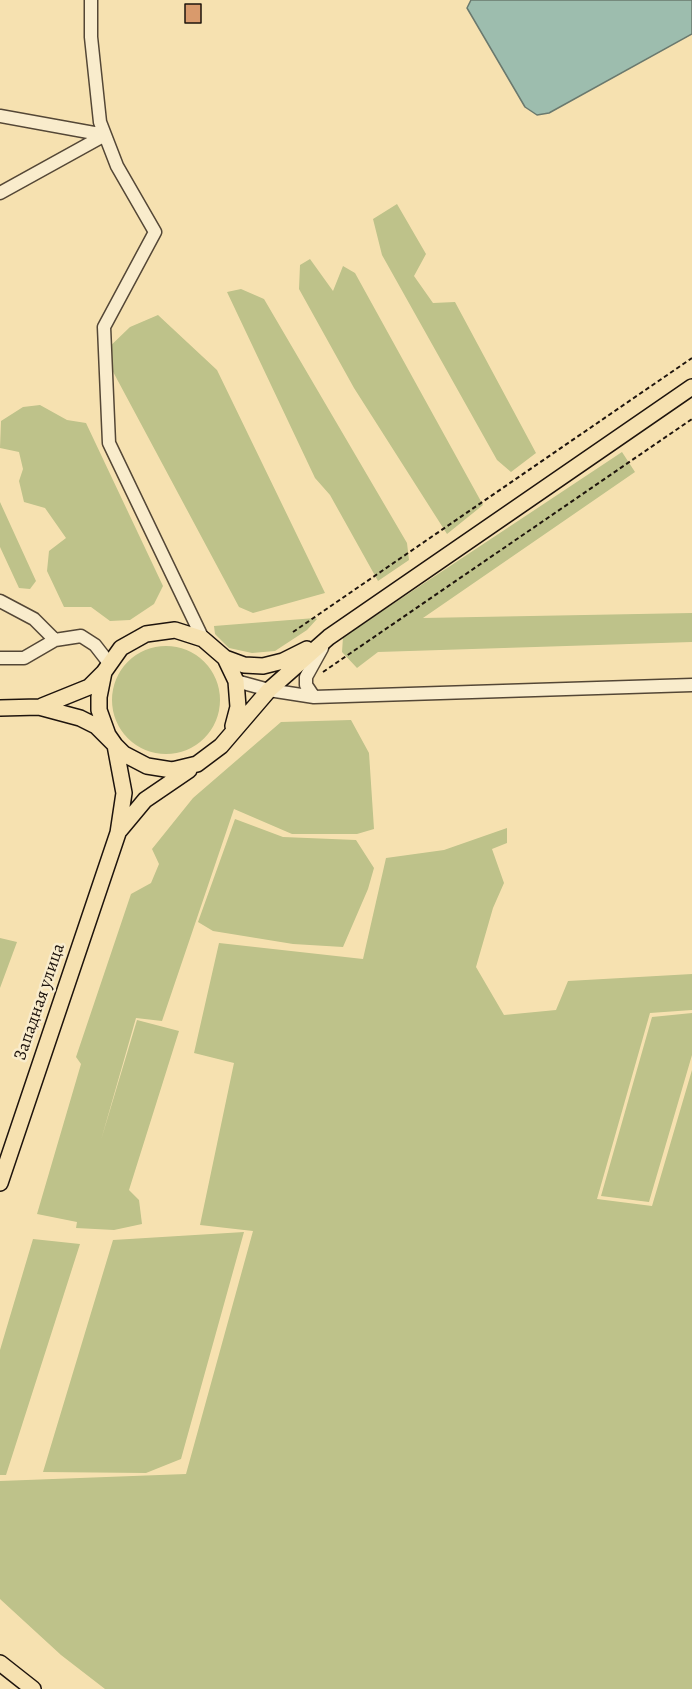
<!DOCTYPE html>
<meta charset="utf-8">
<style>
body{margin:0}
canvas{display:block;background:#f6e1b0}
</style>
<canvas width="692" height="1689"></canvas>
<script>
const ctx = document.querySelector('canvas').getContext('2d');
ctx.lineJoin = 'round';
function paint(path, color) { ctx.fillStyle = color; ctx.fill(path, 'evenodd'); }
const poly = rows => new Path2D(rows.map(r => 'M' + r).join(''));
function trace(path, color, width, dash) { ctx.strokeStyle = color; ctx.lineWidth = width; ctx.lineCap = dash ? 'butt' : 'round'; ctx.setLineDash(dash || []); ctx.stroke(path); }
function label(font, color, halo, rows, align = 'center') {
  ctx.font = font + ' Alegreya,serif'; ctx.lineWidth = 5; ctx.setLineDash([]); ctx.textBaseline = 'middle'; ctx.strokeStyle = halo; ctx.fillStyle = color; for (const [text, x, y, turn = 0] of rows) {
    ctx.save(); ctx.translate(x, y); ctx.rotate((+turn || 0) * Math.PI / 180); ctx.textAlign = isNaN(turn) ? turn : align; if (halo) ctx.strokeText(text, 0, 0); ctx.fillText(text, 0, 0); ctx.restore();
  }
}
const green = poly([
 [397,204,426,254,414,276,433,303,455,302,536,453,511,472,497,460,382,255,373,219],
 [310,259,333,291,343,266,355,273,483,505,447,534,354,388,299,289,300,265],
 [241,289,264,299,407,543,409,560,378,581,330,495,315,478,227,292],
 [158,315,217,370,325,593,253,613,239,607,103,353,130,327],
 [40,405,67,420,86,423,163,586,154,604,130,620,110,621,91,607,64,607,47,571,49,551,66,538,45,508,24,502,19,481,23,469,19,452,0,448,1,421,23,407],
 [622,452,635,472,423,618,692,613,692,642,378,652,357,668,342,652,343,637],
 [0,502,36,581,30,589,19,588,0,547],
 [315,618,317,619,307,630,275,651,252,653,229,648,215,634,214,626],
 '112 700a54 54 0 1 1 108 0a54 54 0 1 1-108 0Z',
 [351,720,369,753,374,829,357,834,292,834,234,809,162,1021,136,1018,101,1140,137,1020,179,1031,129,1190,139,1200,142,1224,114,1230,76,1228,77,1222,37,1214,81,1064,76,1057,131,894,151,883,159,864,152,849,193,798,281,722],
 [235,819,283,837,356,840,374,868,368,889,343,947,293,944,213,931,198,922],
 [507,828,507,843,492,849,504,883,493,908,476,967,504,1015,556,1010,568,981,692,974,692,1010,650,1013,597,1199,652,1206,692,1070,692,1689,105,1689,61,1655,0,1599,0,1481,186,1474,253,1231,200,1225,234,1063,194,1053,219,943,363,959,386,858,444,850],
 [0,938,17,942,0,988],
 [692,1013,692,1055,649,1202,601,1196,652,1017],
 [244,1232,181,1459,146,1473,43,1472,113,1240],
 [33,1239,80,1244,6,1475,0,1475,0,1350]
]);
const water = poly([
 [471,0,692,0,692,34,549,113,537,115,525,107,467,8,471,0]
]);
const building = poly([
 [185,4,201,4,201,23,185,23,185,4]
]);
const path = poly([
 [293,632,692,358],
 [323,672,692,419]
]);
const minor = poly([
 [91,0,91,37,100,122,117,166,155,232,104,327,109,443,203,639],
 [0,116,105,135],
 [0,193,105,135],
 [0,601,34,619,55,640],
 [0,658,24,658,55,640,81,636,95,645,109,663],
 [236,681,269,690,314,697,692,685],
 [314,697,306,685,306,677,322,648]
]);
const major = poly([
 [225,658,244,665,263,666,283,661,307,649],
 [42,706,89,687,104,672],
 [0,708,39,707,80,718,96,726,124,754,147,766,172,770,197,764,221,746,269,690,329,637,692,387],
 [120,830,145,800,189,770],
 [0,1183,118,833,124,793,115,745,108,735,99,710,99,697,104,672,121,648,146,634,175,630,203,639,225,658,236,681,238,707,233,726],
 [0,1663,33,1689]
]);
const streetNames = [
 ["Западная улица",40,1002,-71]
];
paint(green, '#bec28a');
paint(water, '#9dbdae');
trace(water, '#6a796e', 1.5);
paint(building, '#d99a6c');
trace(building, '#1e140d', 1.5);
trace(minor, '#544736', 15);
trace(major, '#1e140d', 18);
trace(path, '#1e140d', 2, [4.5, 3]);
trace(minor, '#f9eccc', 12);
trace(major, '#f6e1b0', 15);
label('18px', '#1e140d', '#f9eccc', streetNames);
</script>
